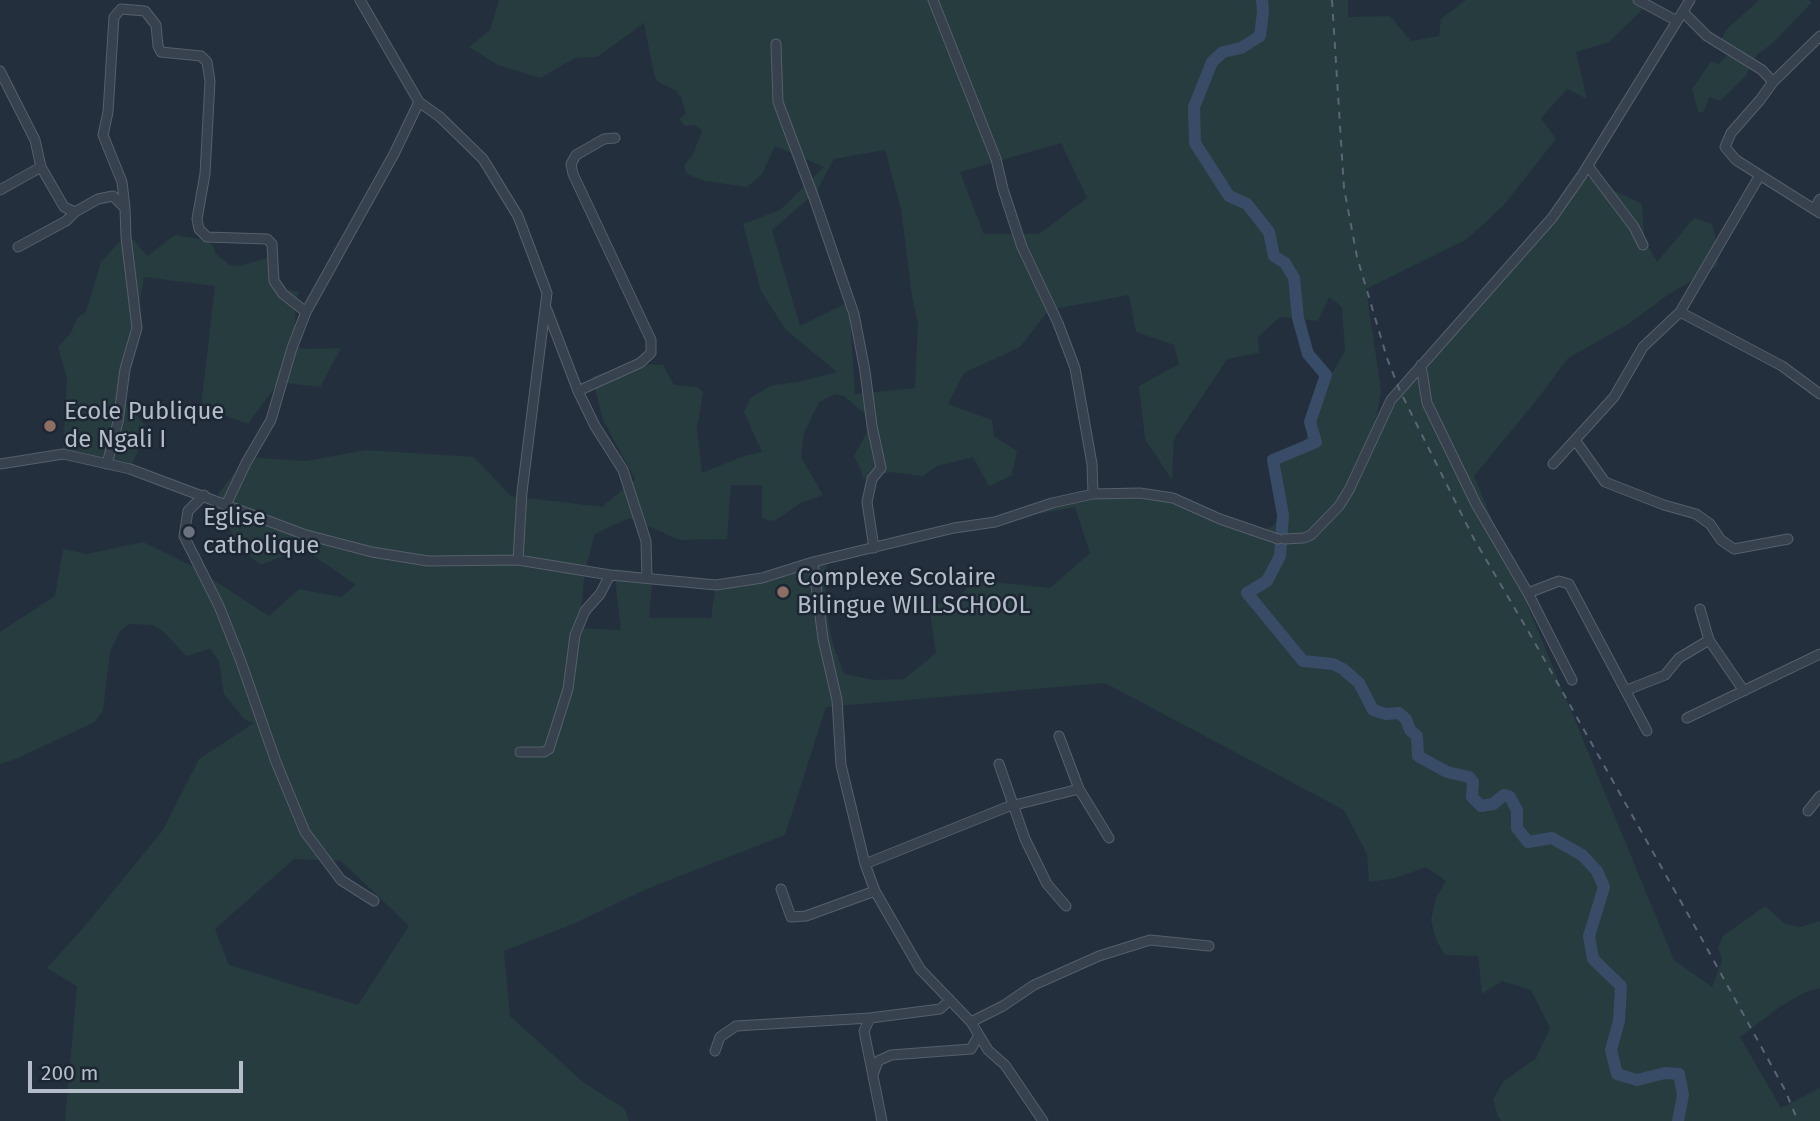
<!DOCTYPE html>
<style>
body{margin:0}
#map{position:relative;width:1820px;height:1121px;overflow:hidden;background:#242f3e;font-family:"Fira Sans",sans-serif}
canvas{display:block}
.scale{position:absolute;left:28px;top:1061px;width:215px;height:32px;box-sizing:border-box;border:4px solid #b4bcc9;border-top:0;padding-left:9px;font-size:21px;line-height:24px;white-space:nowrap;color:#b4bcc9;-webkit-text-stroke:5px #1d2633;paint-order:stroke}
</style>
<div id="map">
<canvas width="1820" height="1121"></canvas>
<div class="scale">200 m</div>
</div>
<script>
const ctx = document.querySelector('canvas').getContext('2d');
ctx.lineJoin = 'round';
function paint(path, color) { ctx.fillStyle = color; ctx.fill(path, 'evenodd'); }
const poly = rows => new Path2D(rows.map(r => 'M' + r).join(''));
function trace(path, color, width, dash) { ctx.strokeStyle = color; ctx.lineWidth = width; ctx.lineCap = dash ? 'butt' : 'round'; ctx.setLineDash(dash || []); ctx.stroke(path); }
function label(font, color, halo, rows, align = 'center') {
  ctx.font = font + ' "Fira Sans",sans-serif'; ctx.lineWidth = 5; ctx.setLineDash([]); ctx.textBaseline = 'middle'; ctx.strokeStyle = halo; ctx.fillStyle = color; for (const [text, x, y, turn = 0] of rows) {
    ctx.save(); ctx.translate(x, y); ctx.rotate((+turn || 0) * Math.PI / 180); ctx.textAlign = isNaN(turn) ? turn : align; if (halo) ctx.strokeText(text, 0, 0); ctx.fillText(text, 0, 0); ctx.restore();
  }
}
const green = poly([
 [499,0,1348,0,1348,17,1390,16,1411,41,1439,36,1441,19,1466,0,1652,0,1609,42,1576,52,1587,99,1567,89,1541,118,1556,139,1503,206,1467,239,1366,289,1381,390,1375,429,1582,175,1642,204,1644,238,1657,262,1694,218,1712,224,1719,251,1717,266,1669,294,1627,325,1568,358,1535,402,1474,476,1674,960,1712,987,1722,960,1718,948,1723,936,1765,906,1785,924,1800,927,1820,921,1820,988,1808,991,1781,1006,1740,1037,1781,1108,1820,1088,1820,1121,1502,1121,1498,1117,1493,1100,1503,1082,1536,1058,1550,1028,1531,990,1502,981,1482,994,1478,956,1445,955,1436,940,1431,920,1436,898,1446,881,1426,867,1395,878,1369,882,1367,854,1344,810,1105,683,826,707,785,835,649,888,573,924,504,951,510,1016,583,1082,625,1109,629,1121,65,1121,77,986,47,968,84,927,163,830,199,759,254,723,244,719,224,694,219,661,210,649,186,656,163,631,152,625,129,624,120,631,110,652,103,711,95,722,18,758,0,764,0,632,55,596,63,549,87,554,143,542,190,565,269,616,299,589,341,597,356,585,302,548,261,565,236,546,218,494,247,457,306,461,366,450,474,457,511,496,602,507,635,479,603,420,592,377,631,363,663,365,674,385,697,387,703,392,697,429,702,473,744,456,762,452,744,412,751,397,773,385,798,382,837,372,786,330,761,291,743,224,780,210,824,167,775,146,762,174,747,187,705,181,687,174,684,166,694,152,702,130,694,125,685,126,679,119,686,114,681,97,675,90,658,82,654,74,644,23,597,57,575,58,540,78,498,65,469,47,490,30],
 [1061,143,1087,198,1039,234,984,234,960,172],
 [885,150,901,209,912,297,918,323,915,388,855,394,849,302,800,326,772,230,816,192,834,159],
 [1129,295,1136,332,1174,345,1179,364,1139,386,1145,439,1172,480,1174,439,1227,359,1259,353,1258,337,1280,317,1318,321,1329,297,1342,307,1345,351,1331,375,1326,375,1305,440,1273,460,1283,515,1273,526,1260,532,1173,498,1093,494,995,522,1075,507,1090,553,1050,588,983,581,973,582,957,599,929,606,936,653,904,679,875,680,844,674,832,642,825,599,827,565,818,561,716,585,711,618,649,618,653,572,647,577,630,570,614,569,621,630,579,628,585,571,595,534,629,518,680,540,727,539,731,485,762,485,762,518,774,521,801,503,823,495,801,457,804,433,819,402,835,394,844,396,873,421,854,456,862,473,863,479,890,472,923,476,937,466,973,457,989,486,1012,475,1017,451,994,436,992,420,948,404,964,373,1020,347,1049,310],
 [294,859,341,861,409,926,358,1005,229,965,215,929],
 [1759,0,1808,0,1812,2,1775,41,1757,55,1745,77,1720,101,1710,97,1703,113,1698,111,1692,89,1711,61,1719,64,1731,51,1720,41,1727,29],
 [175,235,205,240,213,245,216,254,230,265,240,266,267,258,274,263,276,281,282,288,299,292,295,302,295,346,304,349,341,348,320,387,279,382,248,424,201,406,215,286,144,277,123,401,148,428,130,469,63,454,67,378,58,347,70,334,78,317,86,312,101,262,121,240,134,240,147,256]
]);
const river = poly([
 [1262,0,1263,12,1260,36,1241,48,1223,52,1212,62,1194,107,1195,143,1229,196,1247,204,1269,232,1274,256,1285,263,1294,278,1298,318,1308,354,1326,375,1310,422,1316,442,1273,460,1283,515,1280,556,1267,581,1247,593,1303,661,1333,664,1343,669,1359,683,1373,710,1386,714,1399,713,1406,719,1410,730,1417,736,1418,756,1447,772,1469,777,1473,782,1472,797,1481,806,1493,804,1504,795,1510,797,1517,810,1517,828,1528,842,1552,838,1582,855,1597,871,1604,887,1589,936,1593,959,1621,986,1619,1021,1611,1050,1617,1074,1637,1080,1665,1073,1679,1074,1683,1095,1678,1121]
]);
const minor = poly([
 [360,0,419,102,440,117,483,159,518,216,547,293,522,492,518,560],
 [933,0,996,159,1003,189,1022,247,1058,323,1075,368,1092,464,1093,494],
 [1638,0,1677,21],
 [1683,12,1707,36,1762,70,1773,82,1760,100,1731,133,1725,147,1736,160,1820,213],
 [776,44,778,102,814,198,854,314,865,371,872,426,881,468,872,479,867,502,874,548],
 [0,71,35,140,41,167,64,207,75,212,98,199,113,196,125,208,126,237,137,328,125,369,118,422,107,464],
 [1773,82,1820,36],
 [1588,166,1634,227,1643,245],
 [0,190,41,167],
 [125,208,122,182,103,135,108,112,114,17,121,9,145,11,156,25,158,46,161,52,201,56,207,62,210,81,205,174,197,219,199,229,207,237,267,239,272,244,274,281,283,294,306,312],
 [1814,209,1820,199],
 [18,247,66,221,75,212],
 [547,310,578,391,595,426,623,470,646,541,647,578],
 [1680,312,1782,366,1820,394],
 [1421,365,1427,403,1476,504,1528,593,1572,680],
 [578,391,640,363,651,353,651,340,573,174,571,164,576,155,604,139,615,138],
 [1575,440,1605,482,1664,505,1696,514,1710,524,1721,540,1734,549,1788,539],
 [0,464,63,454,130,469,303,534,372,552,428,561,518,560,610,575,716,585,762,578,813,562,954,528,995,522,1052,503,1093,494,1140,493,1173,498,1220,519,1278,539],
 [1553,464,1614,397,1643,347,1680,312,1760,175],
 [204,495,188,511,184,536,219,606,240,659,276,762,305,832,341,880,374,901],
 [226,505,246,463,271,420,292,348,306,312,394,154,419,102],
 [1284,539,1304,538,1311,535,1339,506,1349,490,1391,400,1552,218,1582,175,1690,0],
 [813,562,823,639,837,700,841,765,865,864,875,891,920,969,971,1022,988,1050,1005,1065,1043,1121],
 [1528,593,1559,581,1569,584,1647,731],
 [1700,609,1709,640,1744,691],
 [1627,690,1665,675,1679,658,1709,640],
 [1687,718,1820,654],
 [1059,736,1079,789,1109,838],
 [520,752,544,752,549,749,568,689,575,635,585,611,600,594,610,575],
 [999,764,1025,839,1047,884,1066,906],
 [1808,811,1820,796],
 [865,864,1007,807,1079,789],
 [781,889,791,917,806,916,875,891],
 [870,1018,864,1031,882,1121],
 [971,1022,1003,1006,1034,985,1099,956,1150,940,1209,946],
 [715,1051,720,1037,736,1026,870,1018,940,1009,949,1001],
 [874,1072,878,1061,891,1055,971,1049,979,1035]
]);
const rail = poly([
 [1332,0,1344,188,1357,257,1387,358,1400,391,1474,539,1531,636,1698,932,1785,1090,1798,1121]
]);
const markers = [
 [50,426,7,"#8d6e63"],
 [189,532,7,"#6b7280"],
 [783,592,7,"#8d6e63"]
];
const poiNames = [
 ["Ecole Publique",64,412],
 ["de Ngali I",64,440],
 ["Eglise",203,518],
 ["catholique",203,546],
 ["Complexe Scolaire",797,578],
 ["Bilingue WILLSCHOOL",797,606]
];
paint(green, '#263c3f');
trace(river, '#394c67', 12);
trace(minor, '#565f6c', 11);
trace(minor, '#38414e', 9);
trace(rail, '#5a6575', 2, [7, 7]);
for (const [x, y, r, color] of markers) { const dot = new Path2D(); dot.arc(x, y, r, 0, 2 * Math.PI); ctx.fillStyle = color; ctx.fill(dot); trace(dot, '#1d2633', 2.5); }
label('24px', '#b4bcc9', '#1d2633', poiNames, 'left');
</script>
